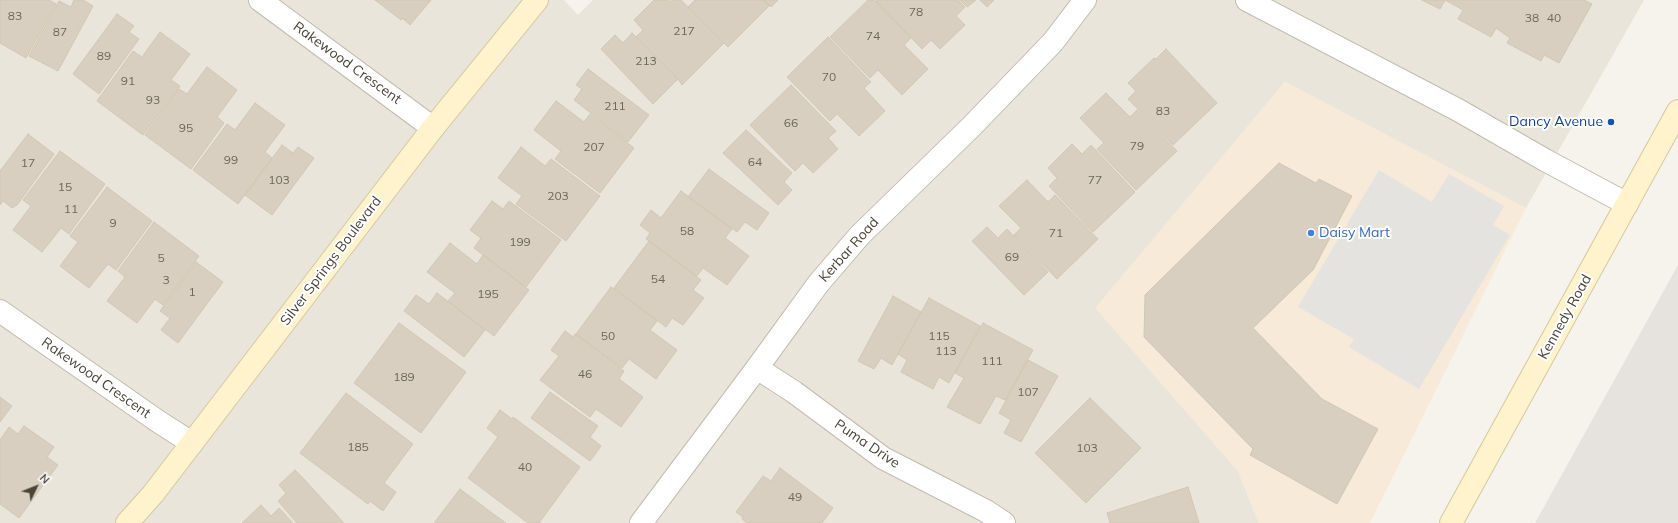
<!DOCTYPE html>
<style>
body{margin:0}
#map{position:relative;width:1678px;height:523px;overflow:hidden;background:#f6f3ec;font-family:Mulish,sans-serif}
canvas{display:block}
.north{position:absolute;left:16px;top:467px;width:40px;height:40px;-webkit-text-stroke:3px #fff;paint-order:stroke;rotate:47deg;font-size:11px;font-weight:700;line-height:16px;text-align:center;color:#4b4439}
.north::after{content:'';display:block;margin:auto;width:14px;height:18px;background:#4b4439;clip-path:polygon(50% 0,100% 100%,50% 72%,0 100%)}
</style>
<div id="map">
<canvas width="1678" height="523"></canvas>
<div class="north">N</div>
</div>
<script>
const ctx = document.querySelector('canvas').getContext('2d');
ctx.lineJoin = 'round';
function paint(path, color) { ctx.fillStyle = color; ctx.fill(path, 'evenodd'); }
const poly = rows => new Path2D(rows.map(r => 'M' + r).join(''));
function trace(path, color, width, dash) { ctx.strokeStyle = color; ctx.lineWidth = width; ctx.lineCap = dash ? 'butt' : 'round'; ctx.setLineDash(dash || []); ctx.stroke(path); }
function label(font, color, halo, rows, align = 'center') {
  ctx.font = font + ' Mulish,sans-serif'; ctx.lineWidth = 4; ctx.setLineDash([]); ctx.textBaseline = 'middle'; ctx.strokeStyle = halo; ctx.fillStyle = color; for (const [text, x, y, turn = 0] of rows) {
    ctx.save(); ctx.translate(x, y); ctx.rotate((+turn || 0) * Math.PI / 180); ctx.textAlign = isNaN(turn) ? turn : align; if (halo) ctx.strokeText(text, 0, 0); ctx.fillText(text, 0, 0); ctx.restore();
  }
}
const residential = poly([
 [0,0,564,0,578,15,593,0,1644,0,1526,208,1285,82,1096,308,1238,471,1259,523,0,523]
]);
const commercial = poly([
 [1285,82,1526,208,1370,523,1259,523,1238,471,1095,308]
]);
const industrial = poly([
 [1678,265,1678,523,1535,523]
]);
const parking = poly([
 [1379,170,1432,202,1449,174,1504,206,1493,225,1510,235,1419,389,1349,347,1354,339,1298,307]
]);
const building = poly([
 [0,0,49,0,56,4,26,58,0,43,0,0],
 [74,0,83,0,93,6,58,71,29,56,59,1,71,7,74,0],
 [375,0,431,0,410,25,402,18,401,20,375,0],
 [654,0,671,1,681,0,724,43,682,85,678,79,636,37,643,30,634,20,654,0],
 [695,0,763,0,769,6,728,47,688,7,695,0],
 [764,0,778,0,771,7,764,0],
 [868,0,874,0,911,38,904,45,928,69,902,95,878,70,870,78,830,37,868,0],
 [877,0,958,0,965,7,956,16,965,25,940,49,931,40,922,49,876,1,877,0],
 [960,0,976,0,967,7,960,0],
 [980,0,994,0,987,7,980,0],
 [1422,0,1445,0,1440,9,1422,0],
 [1445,0,1584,0,1592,4,1559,63,1544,55,1541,61,1507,43,1510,38,1496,28,1491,37,1458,19,1463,10,1445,0],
 [117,14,134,26,129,32,139,39,99,94,73,74,117,14],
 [160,32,190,54,171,80,180,86,143,135,97,101,133,51,142,57,160,32],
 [632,33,678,79,653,104,601,49,615,35,623,43,632,33],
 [828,37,871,82,864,88,885,111,859,136,837,114,830,121,787,77,828,37],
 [1166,49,1217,103,1173,145,1128,99,1136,91,1128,83,1154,58,1156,59,1166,49],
 [207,67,237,90,217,117,224,123,191,169,145,135,179,89,187,94,207,67],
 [588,69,649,115,628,142,574,100,582,89,576,85,588,69],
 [791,85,836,131,828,138,838,149,813,173,803,163,795,171,750,125,791,85],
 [1106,93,1130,117,1137,110,1177,151,1136,190,1097,149,1104,143,1080,118,1106,93],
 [556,101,584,122,590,114,634,148,600,193,555,159,561,151,534,130,556,101],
 [255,103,285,125,265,152,272,158,238,204,193,170,227,124,235,130,255,103],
 [746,130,792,173,784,182,792,190,778,205,723,153,746,130],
 [28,134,54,154,17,205,12,208,3,201,0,205,0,171,28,134],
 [1072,144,1082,154,1091,145,1135,192,1093,232,1049,186,1057,178,1048,168,1072,144],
 [282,145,293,153,298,147,314,158,272,215,245,195,282,145],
 [521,147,545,166,551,159,600,196,566,241,516,204,522,196,498,178,521,147],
 [60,151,105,184,69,234,61,228,42,252,13,230,31,206,23,200,60,151],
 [1279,163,1316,183,1319,179,1352,196,1313,270,1253,328,1322,399,1378,429,1337,504,1250,455,1253,449,1144,337,1145,295,1279,163],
 [709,169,769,213,757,230,745,222,737,232,688,197,709,169],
 [1027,180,1048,202,1055,195,1098,239,1057,279,1014,235,1021,228,999,206,1027,180],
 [107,187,152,221,116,270,108,264,89,288,60,266,78,242,70,236,107,187],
 [681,191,732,229,725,238,749,256,727,285,703,268,697,276,646,239,650,233,640,225,651,210,661,218,681,191],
 [492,201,503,209,509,201,561,240,526,287,474,248,481,238,470,230,492,201],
 [154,222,199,256,163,305,155,299,137,323,107,301,125,277,118,271,154,222],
 [987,227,998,238,1007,229,1048,272,1024,295,972,241,987,227],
 [649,241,701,280,693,290,704,298,683,325,672,318,666,327,614,288,649,241],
 [450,243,477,264,483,255,529,290,494,336,448,301,455,293,427,272,450,243],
 [196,262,223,282,178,343,161,330,170,318,160,311,196,262],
 [611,287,657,321,650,330,677,350,656,379,629,359,622,368,576,334,611,287],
 [437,293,485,330,464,357,404,311,416,295,429,304,437,293],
 [893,296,921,312,892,365,881,358,874,369,858,361,893,296],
 [929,298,980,326,949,383,939,377,933,389,901,372,907,360,898,354,929,298],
 [399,323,466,372,421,433,354,383,399,323],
 [983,323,1033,350,1005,400,996,396,980,424,947,407,964,378,955,373,983,323],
 [565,331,573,337,575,334,624,371,619,379,643,397,621,427,596,409,590,417,540,380,559,356,551,350,565,331],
 [1028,360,1058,376,1021,442,1004,433,1011,420,999,413,1028,360],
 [550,392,598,426,590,437,601,446,590,461,531,418,550,392],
 [346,393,413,444,384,483,396,492,383,511,370,501,368,504,300,453,346,393],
 [0,397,12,406,0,422,0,397],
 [1090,398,1141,448,1086,503,1035,453,1090,398],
 [500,410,512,419,513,417,580,467,539,523,528,523,468,478,498,437,487,428,500,410],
 [24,426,54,447,47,457,58,465,19,518,0,504,0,440,9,427,18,434,24,426],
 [780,468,833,508,822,523,747,523,742,519,743,517,736,512,763,476,771,481,780,468],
 [295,470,303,478,344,523,297,523,278,501,286,493,279,485,295,470],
 [1188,487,1199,523,1110,523,1107,513,1188,487],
 [460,489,492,513,506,523,434,523,460,489],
 [261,505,271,516,279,508,293,523,242,523,261,505]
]);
const street = poly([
 [260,0,433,128],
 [1247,0,1458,110,1545,160,1627,204],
 [0,311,159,422,192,443],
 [757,368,794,392,883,458,986,511,1004,523],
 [641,523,757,368,818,284,860,235,971,127,1053,42,1085,0]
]);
const secondary = poly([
 [127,523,153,494,433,128,537,0],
 [1451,523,1678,111]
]);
const markers = [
 [1611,122,4,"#1a4fb4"],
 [1311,233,4,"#3f7fe0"]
];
const numberNames = [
 ["78",916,12],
 ["83",15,16],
 ["38",1532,18],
 ["40",1554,18],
 ["217",684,31],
 ["87",60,32],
 ["74",873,36],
 ["89",104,56],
 ["213",646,61],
 ["70",829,77],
 ["91",128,81],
 ["93",153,100],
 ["211",615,106],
 ["83",1163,111],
 ["66",791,123],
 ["95",186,128],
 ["79",1137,146],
 ["207",594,147],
 ["99",231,160],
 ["64",755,162],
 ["17",28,163],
 ["103",279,180],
 ["77",1095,180],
 ["15",65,187],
 ["203",558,196],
 ["11",71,209],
 ["9",113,223],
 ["58",687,231],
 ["71",1056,233],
 ["199",520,242],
 ["69",1012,257],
 ["5",161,258],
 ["54",658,279],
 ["3",166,280],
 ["1",192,292],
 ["195",488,294],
 ["50",608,336],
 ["115",939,336],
 ["113",946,351],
 ["111",992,361],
 ["46",585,374],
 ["189",404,377],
 ["107",1028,392],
 ["185",358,447],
 ["103",1087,448],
 ["40",525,467],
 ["49",795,497]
];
const streetNames = [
 ["Rakewood Crescent",347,63,36],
 ["Kerbar Road",849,250,-48],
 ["Silver Springs Boulevard",331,261,-53],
 ["Kennedy Road",1565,317,-61],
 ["Rakewood Crescent",96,378,35],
 ["Puma Drive",867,444,34]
];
const transitNames = [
 ["Dancy Avenue",1603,122]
];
const shopNames = [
 ["Daisy Mart",1319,233]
];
paint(residential, '#eae5da');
paint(commercial, '#f7ead8');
paint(industrial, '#e6e2dd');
paint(parking, '#e5e3e0');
paint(building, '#d8cfc1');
trace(building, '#d3c7b4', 1);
trace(street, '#c2bbae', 24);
trace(secondary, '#d6c79b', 24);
trace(street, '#fff', 22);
trace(secondary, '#fff3cd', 22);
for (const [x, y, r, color] of markers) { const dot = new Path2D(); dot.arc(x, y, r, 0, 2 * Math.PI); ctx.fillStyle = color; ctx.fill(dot); trace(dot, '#fff', 1.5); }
label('12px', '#6e675b', null, numberNames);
label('14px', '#4b4439', '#fff', streetNames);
label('14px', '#164399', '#fff', transitNames, 'right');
label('14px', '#366cbe', '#fff', shopNames, 'left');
</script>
